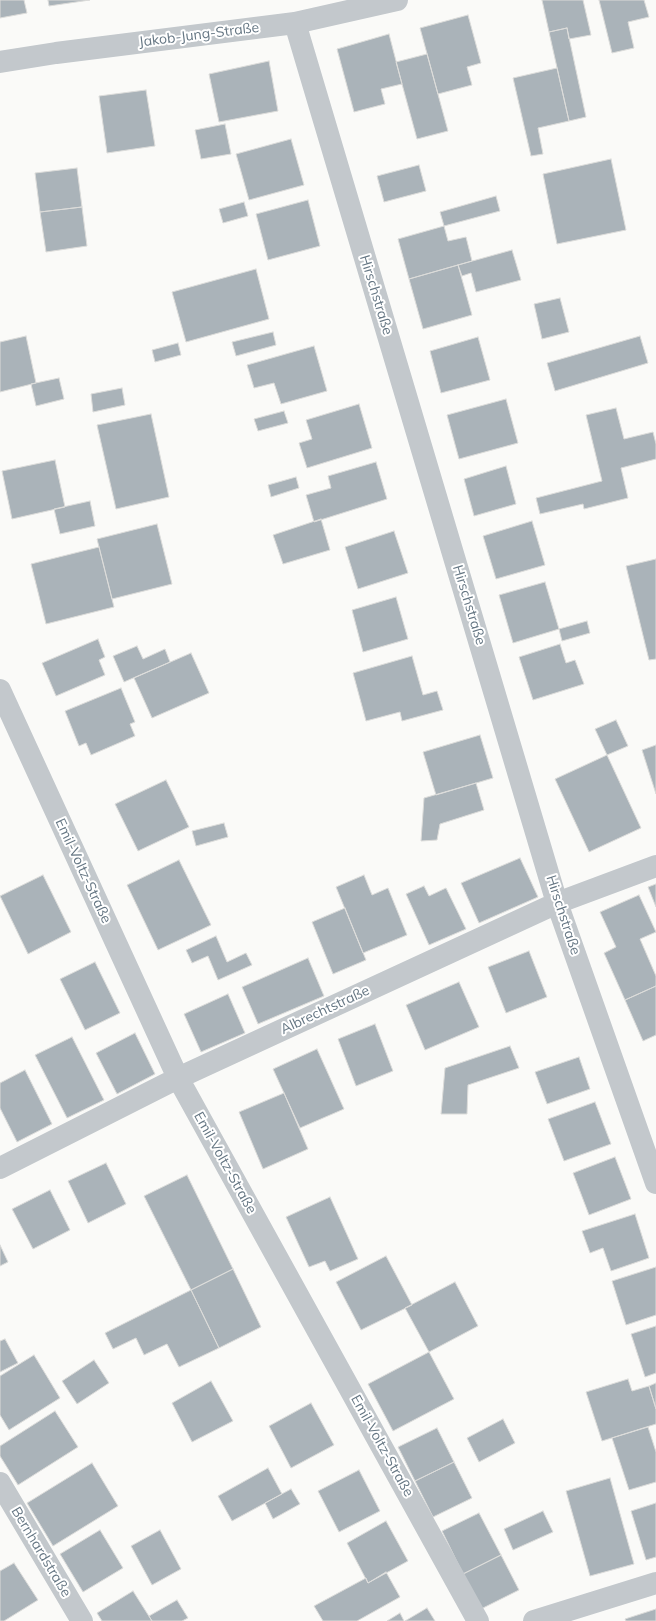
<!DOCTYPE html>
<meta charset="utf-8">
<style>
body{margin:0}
canvas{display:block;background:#fafaf8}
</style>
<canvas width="656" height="1621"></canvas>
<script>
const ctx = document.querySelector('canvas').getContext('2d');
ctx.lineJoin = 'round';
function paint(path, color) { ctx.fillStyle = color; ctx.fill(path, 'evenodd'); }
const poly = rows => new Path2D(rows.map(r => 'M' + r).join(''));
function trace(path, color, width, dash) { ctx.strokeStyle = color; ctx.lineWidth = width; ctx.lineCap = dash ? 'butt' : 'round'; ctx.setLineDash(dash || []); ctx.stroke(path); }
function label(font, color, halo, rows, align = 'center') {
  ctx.font = font + ' Mulish,sans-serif'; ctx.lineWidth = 4; ctx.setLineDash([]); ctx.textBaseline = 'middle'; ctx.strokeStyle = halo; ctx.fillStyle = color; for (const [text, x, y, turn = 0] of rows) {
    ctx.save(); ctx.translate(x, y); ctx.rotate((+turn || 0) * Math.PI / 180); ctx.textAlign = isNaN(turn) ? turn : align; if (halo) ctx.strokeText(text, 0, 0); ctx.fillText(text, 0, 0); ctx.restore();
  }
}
const building = poly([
 [0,0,24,0,27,13,0,18,0,0],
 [48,0,90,0,49,6,48,0],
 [542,0,583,0,591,35,569,39,567,28,549,32,542,0],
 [599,0,644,0,649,17,628,22,634,48,612,53,599,0],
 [468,15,481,63,467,67,472,85,438,94,420,28,468,15],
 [567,28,586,117,569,121,549,32,567,28],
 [389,34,402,84,381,89,385,104,354,112,337,49,389,34],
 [427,54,448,131,417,139,396,62,427,54],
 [269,61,278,111,219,122,209,74,269,61],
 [557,68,569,121,538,128,543,154,531,156,513,78,557,68],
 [146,90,155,146,107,153,99,96,146,90],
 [225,124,231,154,201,159,195,130,225,124],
 [291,139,304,185,249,200,236,154,291,139],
 [611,159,626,230,557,244,543,174,611,159],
 [419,165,426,191,384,202,377,176,419,165],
 [77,168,82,207,40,212,35,173,77,168],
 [496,196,500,211,444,226,440,212,496,196],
 [308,200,320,246,268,260,256,214,308,200],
 [244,202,248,216,223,223,219,209,244,202],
 [82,207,87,246,46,252,40,212,82,207],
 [444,226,448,241,466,237,472,261,409,279,398,239,444,226],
 [512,250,521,280,476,292,471,273,462,276,458,265,512,250],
 [458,265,472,315,423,329,409,279,458,265],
 [256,269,269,319,186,342,172,292,256,269],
 [560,298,569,332,542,339,534,304,560,298],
 [273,332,276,345,236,356,232,342,273,332],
 [26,336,36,383,0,392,0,342,26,336],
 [640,336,648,363,555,391,547,363,640,336],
 [478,337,490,380,441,393,430,351,478,337],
 [178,343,181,355,155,362,152,350,178,343],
 [314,346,327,391,281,404,274,383,254,388,247,365,314,346],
 [59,378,64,399,36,406,31,384,59,378],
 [122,388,125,405,93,412,91,394,122,388],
 [506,399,518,443,459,459,447,415,506,399],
 [359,404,372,448,307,468,299,443,312,439,306,420,359,404],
 [616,408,624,439,653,432,656,444,656,459,621,468,628,498,584,509,583,504,540,514,536,498,602,481,586,415,616,408],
 [284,411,288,423,258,431,254,419,284,411],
 [151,414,169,497,116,509,97,425,151,414],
 [55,460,65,507,12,519,2,471,55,460],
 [376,462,387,499,314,522,306,495,331,488,328,476,376,462],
 [506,466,516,504,474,516,464,479,506,466],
 [296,477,299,488,271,497,268,485,296,477],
 [90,501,95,526,60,534,54,509,90,501],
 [321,519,330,550,283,564,273,535,321,519],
 [532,521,545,565,496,579,483,536,532,521],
 [157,524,172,584,112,599,97,539,157,524],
 [394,531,408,573,358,589,345,547,394,531],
 [99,547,114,607,46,624,31,564,99,547],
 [656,559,656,659,649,660,626,566,656,559],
 [545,582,559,629,513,643,499,595,545,582],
 [396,597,408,639,363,652,352,610,396,597],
 [587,621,590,633,562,641,559,629,587,621],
 [98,639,105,657,99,660,105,675,56,696,42,663,98,639],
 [560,644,566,663,575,660,584,684,533,700,519,657,560,644],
 [137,646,143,659,165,649,170,662,124,682,113,656,137,646],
 [191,653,209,693,152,718,134,678,191,653],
 [412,656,423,695,437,691,443,710,402,721,400,712,366,721,353,673,412,656],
 [121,688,135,722,130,724,135,736,91,755,86,743,79,746,65,711,121,688],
 [616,720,628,746,607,755,595,729,616,720],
 [480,735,493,778,436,795,423,752,480,735],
 [656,745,656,794,642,750,656,745],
 [607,755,641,828,589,852,555,779,607,755],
 [166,780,189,827,138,851,115,804,166,780],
 [476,783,484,810,440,824,437,840,421,841,424,798,476,783],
 [224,823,228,837,196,846,192,831,224,823],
 [520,858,538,897,479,923,461,883,520,858],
 [179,860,211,925,158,950,127,885,179,860],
 [43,875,71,932,28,954,0,896,43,875],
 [364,875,372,895,388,888,407,935,363,953,336,887,364,875],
 [656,884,656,907,648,887,656,884],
 [424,886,429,896,446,888,466,929,429,945,406,894,424,886],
 [639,895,656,932,640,939,656,976,656,986,625,1000,604,953,616,947,600,912,639,895],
 [345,908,366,960,333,974,312,922,345,908],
 [216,936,227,962,246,953,252,965,218,980,208,956,192,963,186,950,216,936],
 [529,951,547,997,506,1013,488,967,529,951],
 [308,958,324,996,258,1024,242,987,308,958],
 [95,962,120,1013,85,1030,60,979,95,962],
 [459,982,479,1027,425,1050,406,1005,459,982],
 [656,986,656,1035,643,1041,625,1000,656,986],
 [228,994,245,1033,201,1052,184,1014,228,994],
 [375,1024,393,1071,356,1086,338,1039,375,1024],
 [135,1033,155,1074,117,1094,96,1053,135,1033],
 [72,1037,104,1100,67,1118,35,1055,72,1037],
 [510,1046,519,1068,468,1085,467,1114,441,1114,445,1068,510,1046],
 [317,1049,344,1109,300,1128,273,1069,317,1049],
 [579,1057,590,1089,547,1104,535,1072,579,1057],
 [25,1070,52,1124,17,1142,0,1108,0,1083,25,1070],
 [284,1093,308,1149,263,1169,239,1112,284,1093],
 [595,1102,611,1144,564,1161,548,1119,595,1102],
 [615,1157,631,1199,589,1215,573,1173,615,1157],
 [106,1163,126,1204,88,1223,68,1181,106,1163],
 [187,1175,233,1269,191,1290,144,1196,187,1175],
 [50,1190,70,1230,33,1249,12,1209,50,1190],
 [330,1197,358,1259,330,1271,325,1261,309,1267,286,1217,330,1197],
 [635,1214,649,1258,611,1271,603,1248,590,1253,582,1231,635,1214],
 [0,1245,8,1262,0,1266,0,1245],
 [386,1256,412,1305,361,1330,336,1282,386,1256],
 [656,1267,656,1315,626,1325,612,1281,656,1267],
 [233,1269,261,1327,219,1348,191,1290,233,1269],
 [455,1282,478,1326,429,1352,405,1308,455,1282],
 [191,1290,219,1348,179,1367,167,1344,144,1355,136,1338,113,1349,105,1333,191,1290],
 [656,1326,656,1373,645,1377,631,1334,656,1326],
 [5,1339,18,1363,0,1372,0,1341,5,1339],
 [429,1352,454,1399,393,1431,368,1384,429,1352],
 [34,1355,60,1398,9,1430,0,1415,0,1376,34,1355],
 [94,1360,109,1383,77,1404,62,1381,94,1360],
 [628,1379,632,1391,649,1386,656,1409,656,1424,602,1441,586,1392,628,1379],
 [211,1381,233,1421,192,1442,172,1403,211,1381],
 [656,1383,656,1409,649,1386,656,1383],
 [311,1403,334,1445,291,1468,269,1426,311,1403],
 [55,1411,78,1447,18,1485,0,1456,0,1446,55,1411],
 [503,1419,515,1443,479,1462,467,1438,503,1419],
 [648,1427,656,1452,656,1482,629,1490,612,1438,648,1427],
 [437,1428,454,1462,415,1481,398,1447,437,1428],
 [454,1462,472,1498,433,1517,415,1481,454,1462],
 [92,1463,118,1506,53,1546,27,1503,92,1463],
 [268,1468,282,1494,232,1521,218,1496,268,1468],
 [359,1470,380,1511,339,1532,318,1491,359,1470],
 [610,1478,634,1564,590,1576,566,1491,610,1478],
 [291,1489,300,1504,273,1519,265,1503,291,1489],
 [656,1503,656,1557,646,1560,631,1511,656,1503],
 [543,1511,553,1532,513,1550,504,1529,543,1511],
 [479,1513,501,1555,463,1574,442,1531,479,1513],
 [386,1521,408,1561,368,1583,347,1543,386,1521],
 [100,1530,123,1568,83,1592,60,1554,100,1530],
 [160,1530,181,1569,152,1585,131,1546,160,1530],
 [501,1555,519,1590,481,1609,463,1574,501,1555],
 [14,1563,38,1600,4,1621,0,1621,0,1571,14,1563],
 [386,1572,400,1597,357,1621,323,1621,314,1606,366,1578,368,1583,386,1572],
 [133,1591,152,1621,102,1621,97,1613,133,1591],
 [177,1600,188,1618,182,1621,152,1621,149,1616,177,1600],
 [427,1608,435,1621,405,1621,427,1608],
 [656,1609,656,1621,626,1621,625,1619,656,1609],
 [400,1613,404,1621,387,1621,400,1613]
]);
const minor = poly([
 [295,23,557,903,656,1183],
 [0,62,56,53,295,23,397,0],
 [0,690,178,1078,478,1621],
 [0,1168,178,1078,557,903,656,866],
 [0,1483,82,1621],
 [534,1621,656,1583]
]);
const streetNames = [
 ["Jakob-Jung-Straße",199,35,-7],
 ["Hirschstraße",376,295,73],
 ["Hirschstraße",469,605,73],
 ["Emil-Voltz-Straße",83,871,65],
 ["Hirschstraße",563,915,72],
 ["Albrechtstraße",325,1010,-25],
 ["Emil-Voltz-Straße",225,1163,61],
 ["Emil-Voltz-Straße",382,1446,61],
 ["Bernhardstraße",41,1552,59]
];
paint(building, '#aab3b9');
trace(building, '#dcdcda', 1);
trace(minor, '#c3c8cc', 22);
label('14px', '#657683', '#fff', streetNames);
</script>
